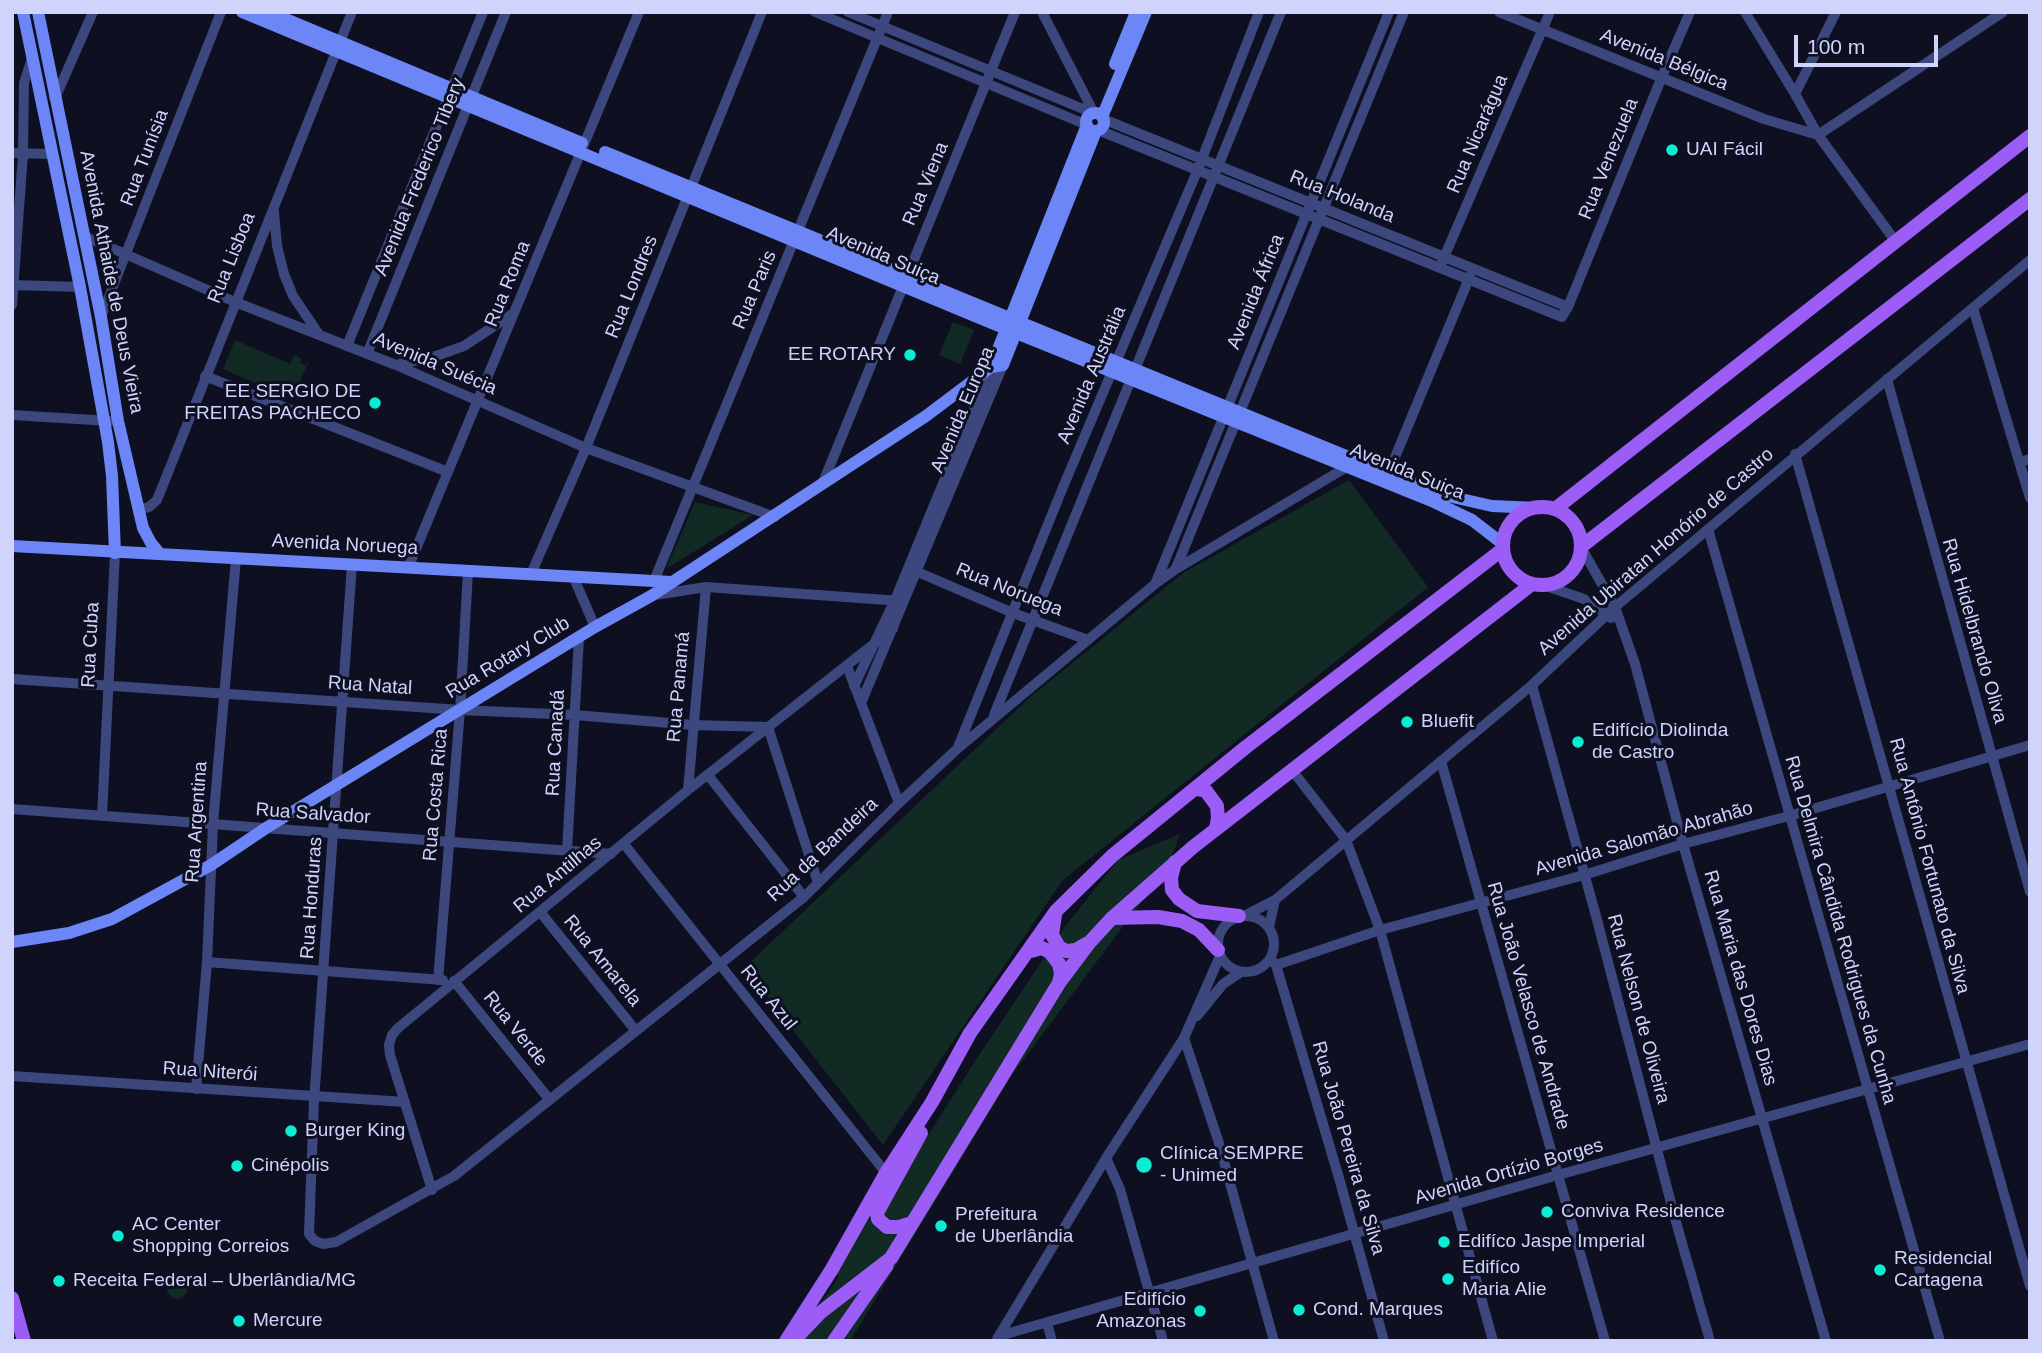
<!DOCTYPE html>
<meta charset="utf-8">
<style>
body{margin:0}
#map{position:relative;width:2042px;height:1353px;overflow:hidden;background:#0e0f20;font-family:Helvetica,sans-serif}
canvas{display:block}
.frame{position:absolute;inset:0;border:14px solid #d0d4fd;pointer-events:none}
.scale{position:absolute;left:1794px;top:35px;width:144px;height:32px;box-sizing:border-box;border:4px solid #d0d4fd;border-top:0;padding-left:9px;font-size:21px;line-height:24px;white-space:nowrap;color:#d0d4fd;-webkit-text-stroke:5px #0e0f20;paint-order:stroke}
</style>
<div id="map">
<canvas width="2042" height="1353"></canvas>
<div class="frame"></div>
<div class="scale">100 m</div>
</div>
<script>
const ctx = document.querySelector('canvas').getContext('2d');
ctx.lineJoin = 'round';
function paint(path, color) { ctx.fillStyle = color; ctx.fill(path, 'evenodd'); }
const poly = rows => new Path2D(rows.map(r => 'M' + r).join(''));
function trace(path, color, width, dash) { ctx.strokeStyle = color; ctx.lineWidth = width; ctx.lineCap = dash ? 'butt' : 'round'; ctx.setLineDash(dash || []); ctx.stroke(path); }
function label(font, color, halo, rows, align = 'center') {
  ctx.font = font + ' Helvetica,sans-serif'; ctx.lineWidth = 6; ctx.setLineDash([]); ctx.textBaseline = 'middle'; ctx.strokeStyle = halo; ctx.fillStyle = color; for (const [text, x, y, turn = 0] of rows) {
    ctx.save(); ctx.translate(x, y); ctx.rotate((+turn || 0) * Math.PI / 180); ctx.textAlign = isNaN(turn) ? turn : align; if (halo) ctx.strokeText(text, 0, 0); ctx.fillText(text, 0, 0); ctx.restore();
  }
}
const green = poly([
 [953,322,974,330,960,364,939,355],
 [235,340,290,364,294,355,302,359,300,363,305,365,309,361,292,399,223,369],
 [1349,480,1428,587,1062,881,883,1145,744,968,1028,699,1183,573],
 [695,502,753,515,666,569],
 [1180,834,1169,865,1012,1075,850,1341,790,1341,799,1333,839,1277,835,1273,875,1209,880,1211,977,1058,1064,928,1118,860],
 '167 1289a10 10 0 1 1 20 0a10 10 0 1 1-20 0Z'
]);
const street = poly([
 [815,12,1087,125],
 [848,12,1093,113],
 [1042,12,1094,113],
 [1499,12,1764,119,1818,135],
 [1745,12,1795,94,1818,135,1896,242],
 [1795,94,1836,12],
 [54,97,56,96,93,12],
 [1103,119,1568,307],
 [1098,130,1562,317,1568,307,1661,79,1690,12],
 [1818,135,2003,12],
 [12,153,52,154],
 [274,212,277,246,284,274,293,296,318,333],
 [84,236,235,302,396,365,586,448,775,517],
 [1442,262,1550,12],
 [12,285,80,287],
 [12,305,23,154,24,83,32,58],
 [1973,308,2030,498],
 [101,317,221,12],
 [347,346,483,12],
 [367,354,506,12],
 [396,365,436,356,464,346,514,313],
 [205,376,448,472],
 [1887,379,2030,892],
 [12,415,110,421],
 [1795,454,2030,1286],
 [2020,462,2030,459],
 [1386,479,1470,276],
 [822,485,1015,12],
 [139,510,149,507,157,500,352,12],
 [1708,529,1940,1341],
 [1582,549,1615,607,1635,664,1683,844,1826,1341],
 [352,564,314,1101,309,1234,315,1241,323,1244,336,1242,454,1176,804,897,899,803,956,750,1155,584,1176,569,1350,465],
 [408,568,639,12],
 [1176,568,1404,12],
 [913,570,1013,613,1088,640],
 [531,574,586,448,762,12],
 [573,576,595,627],
 [654,581,888,12],
 [1156,582,1389,12],
 [1546,586,1584,599,1611,618],
 [655,595,706,587,901,601],
 [847,666,899,803],
 [12,679,460,710,575,715,693,725,768,727,818,883],
 [1532,685,1596,916,1676,1222,1710,1341],
 [854,686,895,600,991,367],
 [861,703,1003,365],
 [994,715,1281,12],
 [958,747,1063,487,1198,169,1259,12],
 [1441,761,1605,1341],
 [1292,770,1346,840,1380,930,1493,1341],
 [708,775,804,897],
 [688,790,706,587],
 [12,809,611,854],
 [102,816,115,553],
 [624,844,886,1173],
 [567,851,579,637],
 [541,913,636,1031],
 [1246,915,1275,900,1532,685,1615,607,2030,260],
 '1218 944a28 28 0 1 1 56 0a28 28 0 1 1-56 0Z',
 [1269,927,1275,900],
 [1270,959,1276,965,1380,930,1584,875,1683,844,1789,816,2030,745],
 [207,962,443,980],
 [1276,965,1339,1178,1384,1341],
 [438,980,460,710,468,572],
 [454,981,549,1099],
 [1197,1016,1223,984,1241,972],
 [1184,1038,1218,1140,1274,1341],
 [12,1076,405,1102],
 [196,1089,207,962,213,824,236,558],
 [1106,1158,1120,1189,1163,1341],
 [432,1190,390,1055,389,1045,392,1035,398,1028,688,790,893,629],
 [1047,1323,1052,1341],
 [999,1336,1558,1175,2030,1044],
 [997,1339,1108,1155,1184,1038,1220,956]
]);
const secondary = poly([
 [23,12,80,287,108,442,112,476,115,553],
 [38,12,101,317,118,421,143,528,151,543,160,554],
 [242,12,1006,329,1434,502,1472,520,1503,544],
 [269,12,582,143],
 [1115,64,1136,12],
 '1086 122a9 9 0 1 1 18 0a9 9 0 1 1-18 0Z',
 [1102,117,1146,12],
 [605,152,1439,494,1492,506,1537,508],
 [991,367,1087,125],
 [12,546,672,582],
 [12,942,69,933,112,919,211,865,266,828,595,627,651,596,926,416,991,367,1003,365,1096,131]
]);
const primary = poly([
 '1503 546a39 39 0 1 1 78 0a39 39 0 1 1-78 0Z',
 [1555,509,2030,136],
 [1582,546,2030,199],
 [1197,789,1206,791,1217,806,1218,818,1216,829],
 [1175,862,1171,878,1172,890,1179,899,1197,911,1239,916],
 [1055,915,1052,935,1059,947,1066,951,1076,950,1086,944],
 [1112,918,1158,917,1182,921,1199,930,1218,950],
 [1027,952,1042,948,1050,952,1059,964,1061,974,1059,983],
 [912,1223,899,1227,887,1227,878,1219,877,1213,921,1133],
 [12,1298,24,1341],
 [797,1337,821,1312,891,1258,1059,983,1089,943,1112,918,1193,847,1532,584],
 [786,1341,832,1269,886,1173,932,1102,970,1033,1056,911,1112,856,1246,747,1503,549],
 [834,1341,887,1265]
]);
const markers = [
 [1672,150,7,"#0cecd3"],
 [910,355,7,"#0cecd3"],
 [375,403,7,"#0cecd3"],
 [1407,722,7,"#0cecd3"],
 [1578,742,7,"#0cecd3"],
 [291,1131,7,"#0cecd3"],
 [1144,1165,9,"#0cecd3"],
 [237,1166,7,"#0cecd3"],
 [1547,1212,7,"#0cecd3"],
 [941,1226,7,"#0cecd3"],
 [118,1236,7,"#0cecd3"],
 [1444,1242,7,"#0cecd3"],
 [1880,1270,7,"#0cecd3"],
 [1448,1279,7,"#0cecd3"],
 [59,1281,7,"#0cecd3"],
 [1299,1310,7,"#0cecd3"],
 [1200,1311,7,"#0cecd3"],
 [239,1321,7,"#0cecd3"]
];
const streetNames = [
 ["Avenida Bélgica",1664,60,22],
 ["Rua Nicarágua",1478,134,-67],
 ["Rua Tunísia",145,158,-69],
 ["Rua Venezuela",1609,159,-68],
 ["Avenida Frederico Tibery",420,177,-68],
 ["Rua Viena",926,184,-67],
 ["Rua Holanda",1342,197,22],
 ["Avenida Suiça",883,256,23],
 ["Rua Lisboa",232,258,-68],
 ["Avenida Athaide de Deus Vieira",111,282,79],
 ["Rua Roma",508,284,-68],
 ["Rua Londres",632,287,-68],
 ["Rua Paris",755,290,-67],
 ["Avenida África",1256,292,-68],
 ["Avenida Suécia",435,364,23],
 ["Avenida Austrália",1092,375,-67],
 ["Avenida Europa",963,410,-67],
 ["Avenida Suiça",1407,472,22],
 ["Avenida Noruega",345,545,3],
 ["Avenida Ubiratan Honório de Castro",1656,552,-41],
 ["Rua Noruega",1009,590,22],
 ["Rua Hidelbrando Oliva",1974,631,74],
 ["Rua Cuba",91,645,-87],
 ["Rua Rotary Club",508,658,-31],
 ["Rua Natal",370,686,4],
 ["Rua Panamá",679,687,-85],
 ["Rua Canadá",556,743,-87],
 ["Rua Costa Rica",436,795,-85],
 ["Rua Salvador",313,814,4],
 ["Rua Argentina",197,822,-86],
 ["Avenida Salomão Abrahão",1644,839,-16],
 ["Rua da Bandeira",823,850,-43],
 ["Rua Antônio Fortunato da Silva",1929,866,75],
 ["Rua Antilhas",558,875,-40],
 ["Rua Honduras",312,898,-86],
 ["Rua Delmira Cândida Rodrigues da Cunha",1840,930,74],
 ["Rua Amarela",602,961,51],
 ["Rua Maria das Dores Dias",1740,978,74],
 ["Rua Azul",768,998,51],
 ["Rua João Velasco de Andrade",1528,1006,74],
 ["Rua Nelson de Oliveira",1638,1009,75],
 ["Rua Verde",515,1029,51],
 ["Rua Niterói",210,1072,4],
 ["Rua João Pereira da Silva",1348,1148,74],
 ["Avenida Ortízio Borges",1509,1172,-16]
];
const poiNames = [
 ["UAI Fácil",1686,150],
 ["EE ROTARY",896,355,"right"],
 ["EE SERGIO DE",361,392,"right"],
 ["FREITAS PACHECO",361,414,"right"],
 ["Bluefit",1421,722],
 ["Edifício Diolinda",1592,731],
 ["de Castro",1592,753],
 ["Burger King",305,1131],
 ["Clínica SEMPRE",1160,1154],
 ["- Unimed",1160,1176],
 ["Cinépolis",251,1166],
 ["Conviva Residence",1561,1212],
 ["Prefeitura",955,1215],
 ["de Uberlândia",955,1237],
 ["AC Center",132,1225],
 ["Shopping Correios",132,1247],
 ["Edifíco Jaspe Imperial",1458,1242],
 ["Residencial",1894,1259],
 ["Cartagena",1894,1281],
 ["Edifíco",1462,1268],
 ["Maria Alie",1462,1290],
 ["Receita Federal – Uberlândia/MG",73,1281],
 ["Edifício",1186,1300,"right"],
 ["Amazonas",1186,1322,"right"],
 ["Cond. Marques",1313,1310],
 ["Mercure",253,1321]
];
paint(green, '#112a24');
trace(street, '#3c477d', 10);
trace(secondary, '#6c86f7', 12);
trace(primary, '#9c5df7', 14);
for (const [x, y, r, color] of markers) { const dot = new Path2D(); dot.arc(x, y, r, 0, 2 * Math.PI); ctx.fillStyle = color; ctx.fill(dot); trace(dot, '#0e0f20', 2.5); }
label('19px', '#d0d4fd', '#0e0f20', streetNames);
label('19px', '#d0d4fd', '#0e0f20', poiNames, 'left');
</script>
